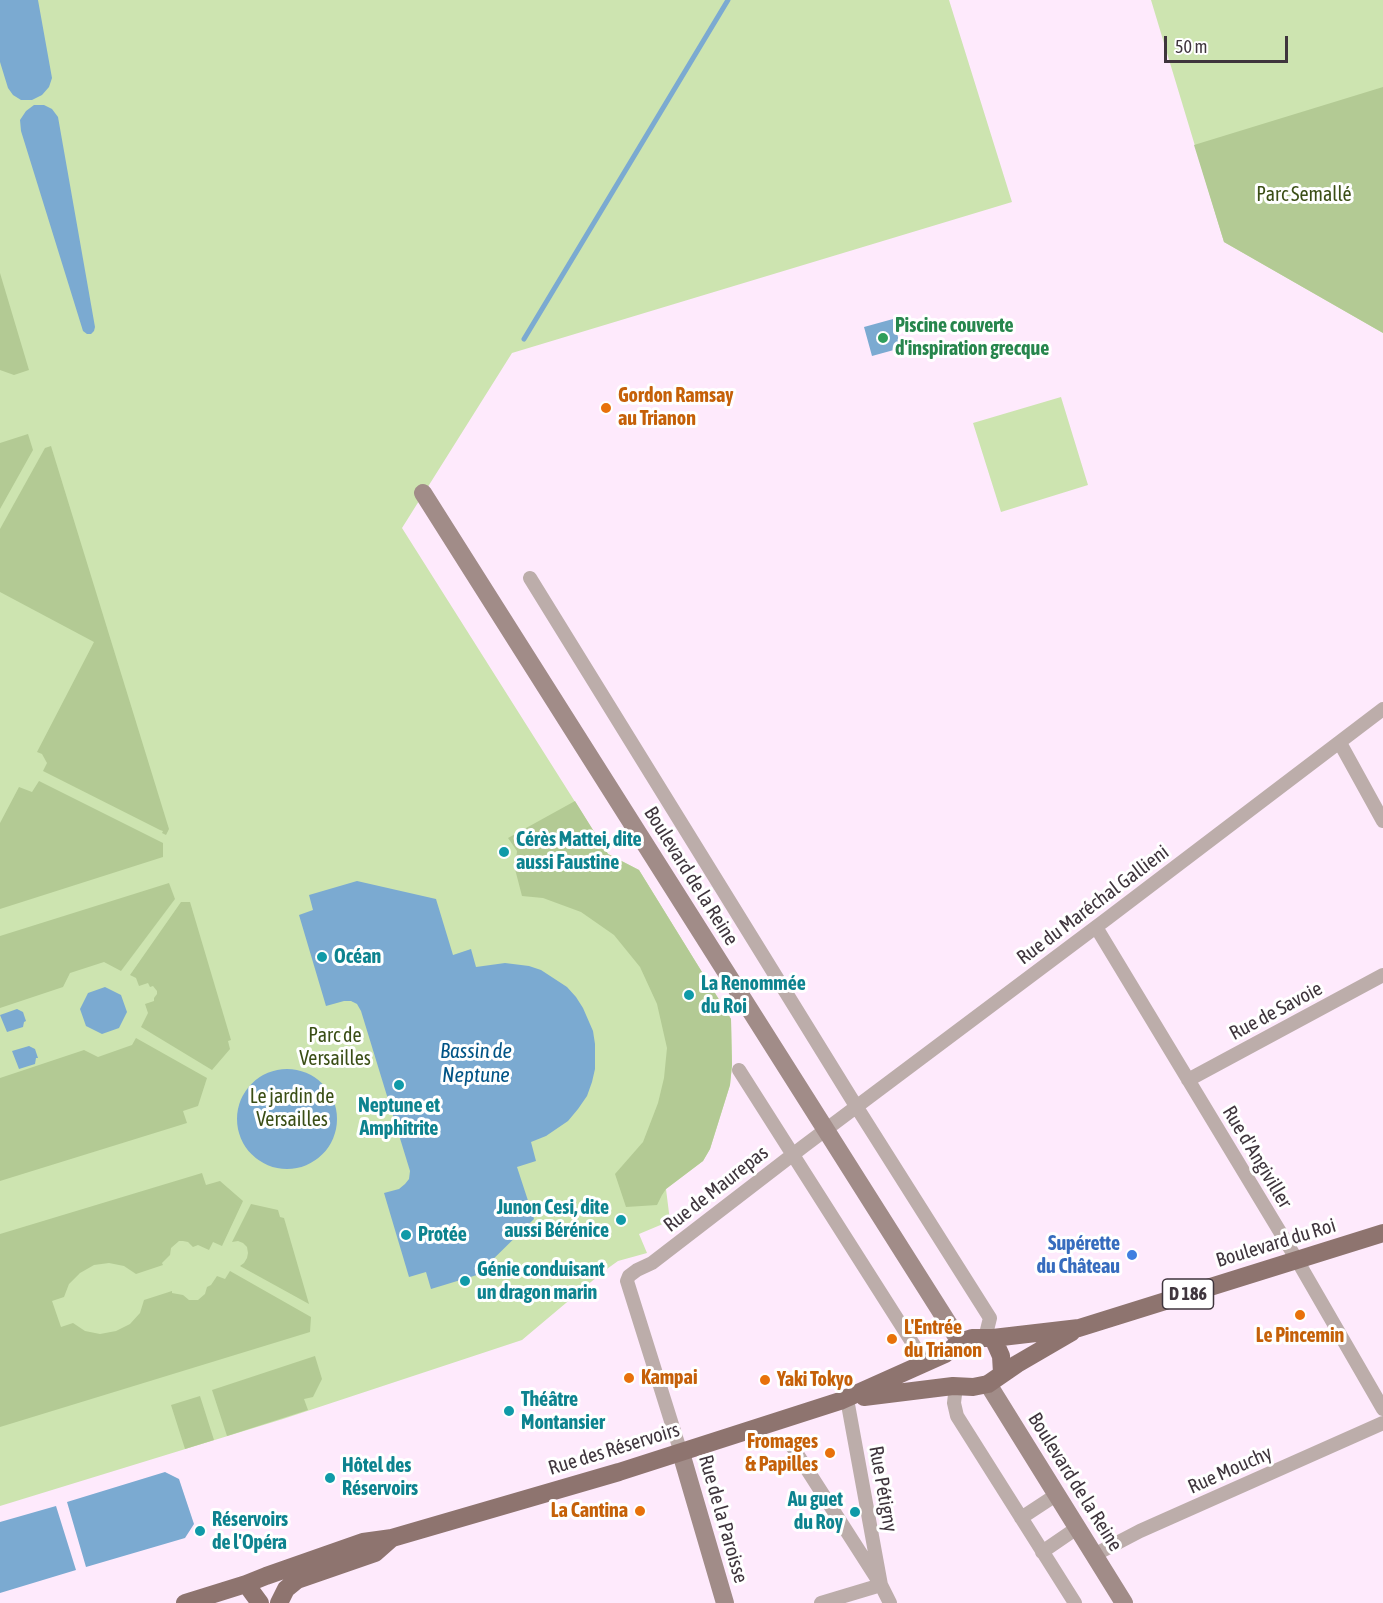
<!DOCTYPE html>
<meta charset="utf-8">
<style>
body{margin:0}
#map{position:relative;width:1383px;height:1603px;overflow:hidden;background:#feeafc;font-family:"Asap Condensed",sans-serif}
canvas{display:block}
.scale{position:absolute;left:1164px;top:36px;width:124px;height:27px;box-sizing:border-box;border:3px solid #3f353d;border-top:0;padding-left:8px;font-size:18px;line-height:21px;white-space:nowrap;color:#3f353d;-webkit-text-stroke:4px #fff;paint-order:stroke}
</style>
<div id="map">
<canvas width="1383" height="1603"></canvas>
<div class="scale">50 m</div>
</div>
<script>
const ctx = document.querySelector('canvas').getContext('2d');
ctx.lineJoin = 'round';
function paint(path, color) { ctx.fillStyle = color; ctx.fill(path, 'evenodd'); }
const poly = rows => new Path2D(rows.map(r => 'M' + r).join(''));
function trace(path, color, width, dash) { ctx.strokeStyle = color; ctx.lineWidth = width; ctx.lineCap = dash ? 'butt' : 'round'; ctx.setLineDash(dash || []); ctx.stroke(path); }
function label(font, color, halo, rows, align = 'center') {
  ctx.font = font + ' "Asap Condensed",sans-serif'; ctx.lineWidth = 6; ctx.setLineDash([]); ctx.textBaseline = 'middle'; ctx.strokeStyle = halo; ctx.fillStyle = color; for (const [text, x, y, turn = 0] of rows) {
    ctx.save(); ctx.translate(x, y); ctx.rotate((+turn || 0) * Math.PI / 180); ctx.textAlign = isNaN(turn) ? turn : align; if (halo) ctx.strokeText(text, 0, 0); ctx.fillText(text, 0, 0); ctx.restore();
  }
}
const green = poly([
 [0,0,949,0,1012,202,512,353,402,528,608,854,639,870,731,1019,732,1065,730,1085,710,1149,703,1161,666,1189,670,1221,639,1234,647,1253,618,1261,604,1271,522,1340,283,1419,0,1506],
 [1151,0,1383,0,1383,333,1224,242],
 [1061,397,1088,485,1001,512,973,423]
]);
const forest = poly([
 [1383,87,1383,333,1224,242,1194,145],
 [0,273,29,370,14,375,0,370],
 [28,434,33,450,0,509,0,443],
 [51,446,169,829,166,835,162,833,163,831,160,830,43,771,47,763,42,754,37,752,94,642,0,592,0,529,45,448],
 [39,781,163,843,163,857,0,909,0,823,19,787,32,792],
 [575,801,608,854,639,870,731,1019,732,1065,730,1085,710,1149,703,1161,666,1189,662,1195,657,1205,626,1207,615,1174,643,1142,658,1103,664,1078,667,1048,657,1004,640,967,614,935,581,912,543,898,522,896,515,869,517,851,508,838],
 [169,883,175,899,121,971,104,962,70,973,63,987,0,1008,0,936],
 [181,902,190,902,231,1040,228,1041,230,1049,212,1070,141,1027,148,1013,145,1004,154,1001,154,998,157,994,157,991,153,986,150,987,148,983,139,986,136,978,130,975],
 [136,1038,207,1078,198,1106,183,1111,187,1123,0,1181,0,1078,84,1050,98,1057,132,1045],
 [202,1173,206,1185,220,1181,243,1201,222,1246,213,1242,209,1250,198,1245,193,1247,188,1242,183,1241,179,1241,171,1248,170,1255,162,1263,163,1265,136,1274,124,1266,109,1263,94,1265,80,1273,69,1284,64,1297,52,1301,61,1327,73,1323,85,1331,100,1334,116,1331,130,1324,140,1313,144,1300,172,1291,172,1293,183,1295,189,1300,198,1300,205,1294,207,1287,211,1285,217,1276,225,1279,230,1271,311,1317,310,1332,0,1427,0,1234],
 [251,1204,278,1210,280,1217,284,1218,309,1304,240,1266,244,1263,247,1258,248,1253,247,1247,243,1243,238,1241,232,1242],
 [315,1356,322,1379,313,1397,304,1399,308,1410,227,1436,212,1390],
 [200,1396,214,1440,185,1449,171,1405]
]);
const water = poly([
 [0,0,38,0,52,78,49,87,42,95,32,100,21,100,13,95,8,88,0,62],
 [34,105,44,105,52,109,58,117,95,327,94,331,91,334,87,334,83,331,21,131,20,120,26,111],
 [893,319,901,348,872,356,864,327],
 [357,881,436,899,453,955,471,949,476,967,505,963,529,966,541,970,567,987,576,997,583,1008,593,1031,595,1044,595,1069,592,1082,587,1096,578,1109,568,1121,546,1136,531,1142,536,1161,517,1167,534,1219,477,1275,431,1289,426,1272,409,1277,384,1193,399,1189,405,1184,409,1179,410,1171,361,1011,357,1004,351,1001,344,1001,326,1006,299,915,313,910,309,895],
 [105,987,121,995,127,1012,119,1028,102,1034,86,1026,80,1009,88,993],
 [17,1009,23,1012,26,1021,24,1022,23,1027,7,1032,0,1015],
 [29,1046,35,1049,38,1058,36,1058,35,1064,19,1069,12,1051],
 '237 1119a50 50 0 1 1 100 0a50 50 0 1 1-100 0Z',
 [165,1472,179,1479,194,1524,185,1538,86,1567,67,1502],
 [56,1506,76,1570,0,1593,0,1522]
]);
const stream = poly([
 [524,339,728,0]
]);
const street = poly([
 [530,578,856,1106,990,1318,985,1338],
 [1340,743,1383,821],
 [1096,927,1297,1260,1383,1409],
 [739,1070,917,1350,924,1364],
 [1188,1080,1383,975],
 [956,1386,954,1403,957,1416,1075,1603],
 [847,1399,881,1585],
 [792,1446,881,1585,890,1603],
 [681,1453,627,1281,629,1276,637,1270,652,1263,804,1146,1108,918,1383,709],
 [1021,1518,1056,1495],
 [1042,1552,1077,1528],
 [1094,1555,1140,1531,1383,1423],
 [821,1603,881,1585]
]);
const secondary = poly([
 [423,493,960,1342],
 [988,1384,1124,1603],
 [681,1453,725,1603]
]);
const primary = poly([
 [993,1338,1001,1356,1002,1373],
 [864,1397,953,1386,973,1387,988,1384,1017,1364,1072,1332],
 [246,1584,260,1603],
 [185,1603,246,1584,266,1576,363,1542,392,1538,619,1472,840,1401,945,1354,960,1342,972,1338,993,1338,1079,1328,1383,1233],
 [279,1603,286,1589,297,1580,375,1553,392,1538]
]);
const markers = [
 [883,338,6,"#2e9e5b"],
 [606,408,6,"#e8710a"],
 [504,852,6,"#0f9aa8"],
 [322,957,6,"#0f9aa8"],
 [689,995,6,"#0f9aa8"],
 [399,1085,6,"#0f9aa8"],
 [621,1220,6,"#0f9aa8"],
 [406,1235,6,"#0f9aa8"],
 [1132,1255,6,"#3f7fe0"],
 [465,1281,6,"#0f9aa8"],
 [1300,1315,6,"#e8710a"],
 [892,1339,6,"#e8710a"],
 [629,1378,6,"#e8710a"],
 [765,1380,6,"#e8710a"],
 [509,1411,6,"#0f9aa8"],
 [830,1453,6,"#e8710a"],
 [330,1478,6,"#0f9aa8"],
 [640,1511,6,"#e8710a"],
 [855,1512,6,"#0f9aa8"],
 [200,1531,6,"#0f9aa8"]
];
const shields = [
 [1188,1294,51]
];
const shieldNames = [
 ["D 186",1188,1294]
];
const parkNames = [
 ["Parc Semallé",1304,195],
 ["Parc de",335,1036],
 ["Versailles",335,1059],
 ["Le jardin de",292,1097],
 ["Versailles",292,1120]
];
const leisureNames = [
 ["Piscine couverte",895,326],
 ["d'inspiration grecque",895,349]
];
const foodNames = [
 ["Gordon Ramsay",618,396],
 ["au Trianon",618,419],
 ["L'Entrée",904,1328],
 ["du Trianon",904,1351],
 ["Le Pincemin",1300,1336,"center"],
 ["Kampai",641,1378],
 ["Yaki Tokyo",777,1380],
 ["Fromages",818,1442,"right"],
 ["& Papilles",818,1465,"right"],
 ["La Cantina",628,1511,"right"]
];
const cultureNames = [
 ["Cérès Mattei, dite",516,840],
 ["aussi Faustine",516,863],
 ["Océan",334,957],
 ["La Renommée",701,984],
 ["du Roi",701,1007],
 ["Neptune et",399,1106,"center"],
 ["Amphitrite",399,1129,"center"],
 ["Junon Cesi, dite",609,1208,"right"],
 ["aussi Bérénice",609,1231,"right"],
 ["Protée",418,1235],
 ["Génie conduisant",477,1270],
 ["un dragon marin",477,1293],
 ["Théâtre",521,1400],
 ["Montansier",521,1423],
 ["Hôtel des",342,1466],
 ["Réservoirs",342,1489],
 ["Au guet",843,1500,"right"],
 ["du Roy",843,1523,"right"],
 ["Réservoirs",212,1520],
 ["de l'Opéra",212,1543]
];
const streetNames = [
 ["Boulevard de la Reine",691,876,58],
 ["Rue du Maréchal Gallieni",1093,905,-37],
 ["Rue de Savoie",1276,1011,-28],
 ["Rue d'Angiviller",1257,1157,59],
 ["Rue de Maurepas",716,1189,-38],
 ["Boulevard du Roi",1276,1243,-17],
 ["Rue des Réservoirs",614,1449,-17],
 ["Rue Mouchy",1230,1470,-24],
 ["Boulevard de la Reine",1075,1482,58],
 ["Rue Pétigny",883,1489,80],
 ["Rue de la Paroisse",723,1519,74]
];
const shopNames = [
 ["Supérette",1120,1244],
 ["du Château",1120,1267]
];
const waterNames = [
 ["Bassin de",476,1051],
 ["Neptune",476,1075]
];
paint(green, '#cde4b0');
paint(forest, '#b3ca94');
paint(water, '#7baad1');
trace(stream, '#7baad1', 5);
trace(street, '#bcadaa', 14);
trace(secondary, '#a18c88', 18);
trace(primary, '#8e746f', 18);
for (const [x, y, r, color] of markers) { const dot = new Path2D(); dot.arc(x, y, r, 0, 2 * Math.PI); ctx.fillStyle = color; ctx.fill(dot); trace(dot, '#fff', 2); }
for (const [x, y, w] of shields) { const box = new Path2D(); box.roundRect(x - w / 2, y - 15, w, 30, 4.5); ctx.fillStyle = '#fff'; ctx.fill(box); trace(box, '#3f353d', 1.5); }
label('bold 18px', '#3f353d', null, shieldNames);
label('20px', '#3a4e15', '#fff', parkNames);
label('bold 20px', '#27864d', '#fff', leisureNames, 'left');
label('bold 20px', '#c56008', '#fff', foodNames, 'left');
label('bold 20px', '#0d838f', '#fff', cultureNames, 'left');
label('20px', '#3f353d', '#fff', streetNames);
label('bold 20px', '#366cbe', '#fff', shopNames, 'right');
label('italic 21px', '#015486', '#fff', waterNames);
</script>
